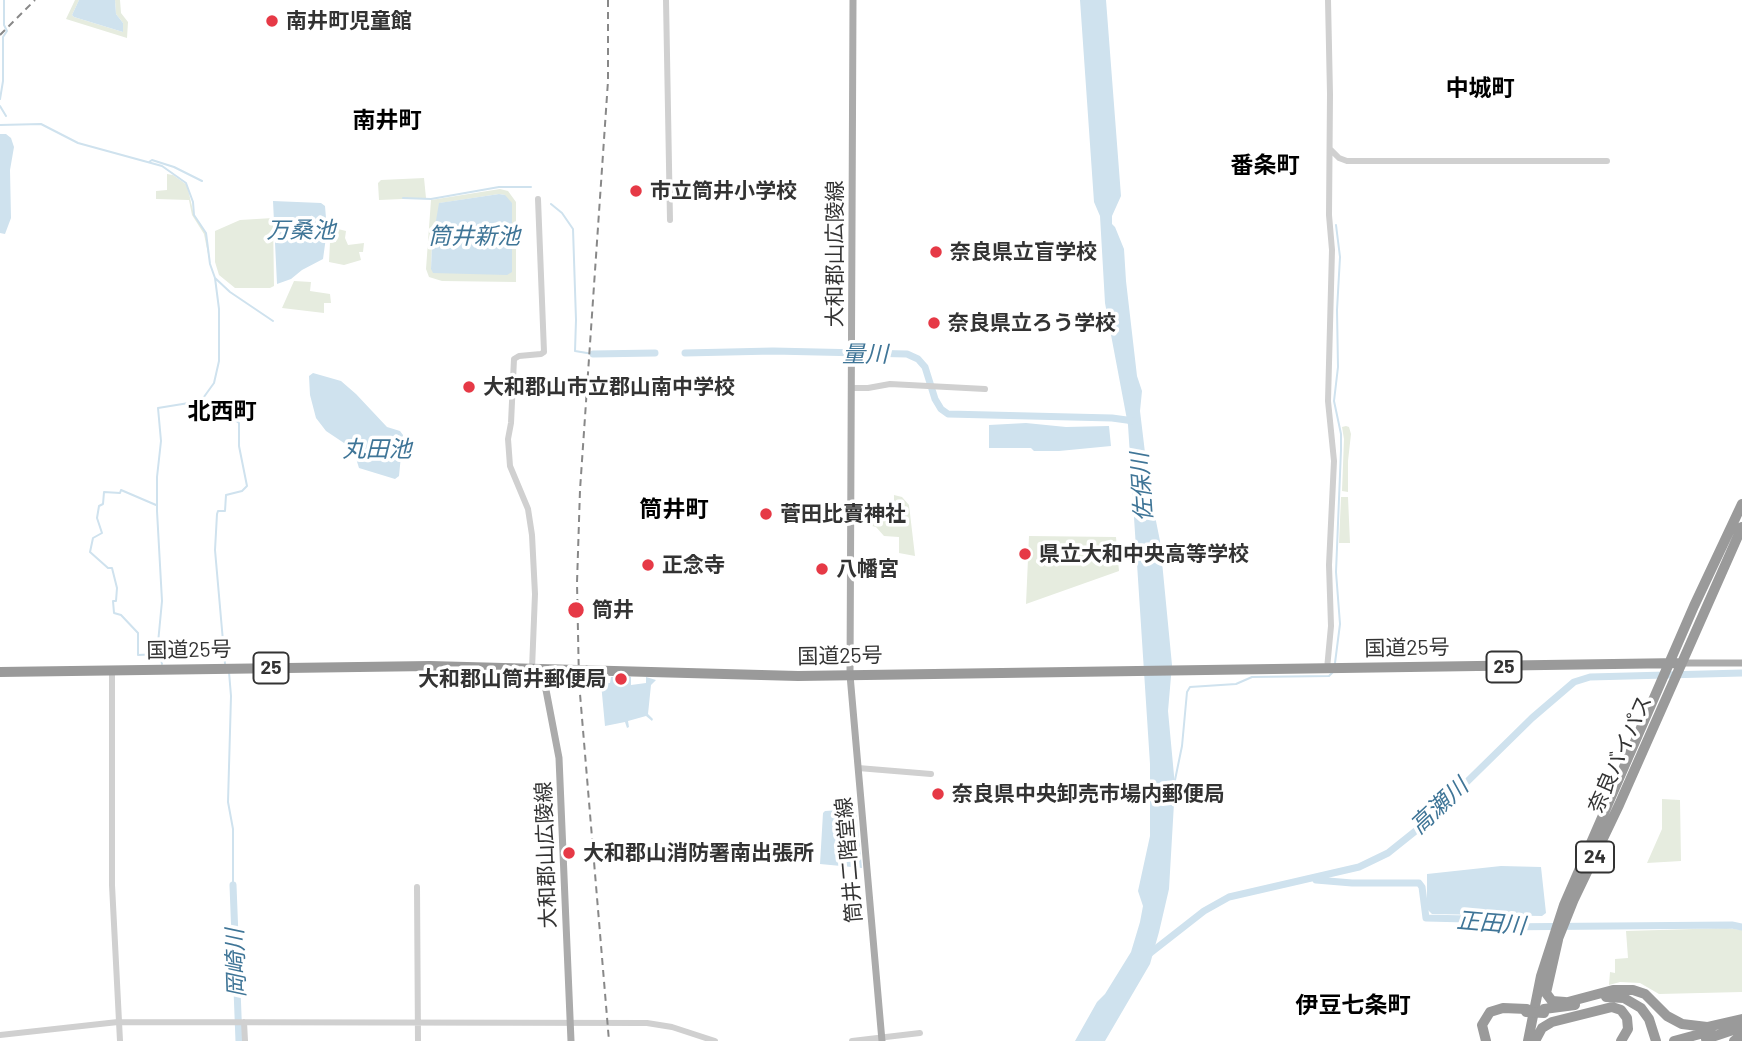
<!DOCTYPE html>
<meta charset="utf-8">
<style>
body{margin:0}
canvas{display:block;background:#fff}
</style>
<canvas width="1742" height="1041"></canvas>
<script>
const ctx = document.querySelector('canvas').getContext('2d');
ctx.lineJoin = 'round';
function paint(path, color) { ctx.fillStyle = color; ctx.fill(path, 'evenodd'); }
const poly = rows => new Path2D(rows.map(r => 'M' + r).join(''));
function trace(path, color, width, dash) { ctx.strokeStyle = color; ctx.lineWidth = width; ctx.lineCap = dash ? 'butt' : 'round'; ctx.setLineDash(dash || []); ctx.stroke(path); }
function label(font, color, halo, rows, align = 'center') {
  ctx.font = font + ' Barlow,"Noto Sans JP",sans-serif'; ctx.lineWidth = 7; ctx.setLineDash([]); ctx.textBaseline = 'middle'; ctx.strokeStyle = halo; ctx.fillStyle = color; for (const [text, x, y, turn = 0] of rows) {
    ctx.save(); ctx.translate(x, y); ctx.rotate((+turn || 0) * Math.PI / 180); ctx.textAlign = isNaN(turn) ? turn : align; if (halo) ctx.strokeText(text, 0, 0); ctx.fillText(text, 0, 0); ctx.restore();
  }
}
const green = poly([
 [75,0,79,0,72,15,74,17,123,32,123,23,116,14,115,0,120,0,121,13,128,22,127,38,66,19],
 [167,174,173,175,187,185,194,215,206,233,210,264,204,234,192,215,189,200,156,199,156,191,167,190],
 [424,178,426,198,379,200,378,183,381,180],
 [500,189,508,191,516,202,516,282,442,281,429,277,426,269,431,200],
 [499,194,505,195,431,269,432,244,440,203],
 [273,218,274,286,270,288,235,288,219,275,215,262,215,231,240,220],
 [338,229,346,231,345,238,348,245,364,243,363,252,359,252,361,260,344,265,329,262,330,242,336,242],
 [294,281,311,282,310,291,330,294,331,303,324,303,324,313,282,308],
 [1346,426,1349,427,1351,434,1348,461,1348,492,1342,491,1344,439,1342,427],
 [894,495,902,497,909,505,915,556,899,553,899,537,884,536,876,527,868,525,867,511,877,504,894,503],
 [1341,497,1348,497,1350,543,1339,543],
 [1029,536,1116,537,1119,571,1026,604],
 [1662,799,1680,800,1681,861,1647,863,1662,829],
 [1727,928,1742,930,1742,992,1659,994,1640,983,1620,982,1609,985,1610,972,1615,973,1615,959,1628,958,1626,931]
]);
const water = poly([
 [79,0,115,0,116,14,123,23,123,32,74,17,72,15],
 [1080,0,1106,0,1121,196,1112,216,1112,224,1115,227,1124,249,1126,281,1137,376,1142,391,1140,411,1149,486,1160,541,1172,665,1168,711,1175,786,1169,889,1159,932,1150,964,1105,1041,1075,1041,1097,1002,1105,994,1131,952,1140,922,1143,906,1138,891,1150,836,1150,764,1128,425,1105,303,1100,216,1094,202],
 [0,134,6,134,11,138,14,147,10,170,11,218,5,234,0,233],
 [499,194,505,195,512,203,512,272,507,275,433,273,431,269,432,244,439,203],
 [273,201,321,203,325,206,327,230,323,259,302,270,291,279,277,284],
 [313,373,341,381,356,394,387,427,400,431,403,435,399,476,395,479,359,468,353,449,326,431,316,418,310,395,309,376],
 [1026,423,1066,427,1109,426,1111,446,1059,451,1034,451,1031,448,989,448,989,425],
 [611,677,617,677,617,684,628,684,629,677,631,677,631,685,646,683,646,677,656,680,651,685,648,714,653,719,652,721,646,716,628,721,629,727,627,728,625,722,605,726,601,683,610,683],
 [856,809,862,868,820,864,823,813,825,811],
 [1501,866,1541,867,1546,913,1542,916,1432,914,1427,909,1427,874]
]);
const stream = poly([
 [0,99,3,81,3,37,7,31,4,25,4,0],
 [0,106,6,116],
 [0,125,41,124,78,143,162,166,186,183,193,202,194,215,206,233,210,264,215,278,230,292,273,321],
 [149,162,152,160,174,167,202,181],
 [403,198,431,199,499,187,531,187],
 [551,204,562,213,573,229,576,320,575,351,593,354],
 [203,400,219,414,235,420,239,423,239,446,247,486,242,491,226,495,225,511,218,511,217,514,215,550,225,664],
 [156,505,121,490,120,493,104,492,103,504,99,506,97,518,102,533,93,538,90,552,108,568,112,568,117,588,116,601,113,601,114,613,121,615,138,633,138,655,159,654],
 [1335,663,1340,624,1336,572,1341,450,1341,434,1334,401,1338,367,1337,310,1340,257,1336,225],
 [162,664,158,643,162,601,157,511,157,477,161,441,158,408,201,401,214,383,219,361,219,309,215,278],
 [229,672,231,696,228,802,233,829,233,885],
 [1175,780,1182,746,1187,692,1190,687,1236,684,1252,677,1329,676,1333,672]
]);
const river = poly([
 [685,353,773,351,907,354,918,359,925,367,935,399,941,409,948,414,1112,418,1134,421],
 [593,354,655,353],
 [1316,880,1352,883,1419,883,1422,887,1426,918,1467,919,1492,927,1732,925,1742,927],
 [233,885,239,1041],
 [1149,954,1204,911,1229,897,1359,867,1388,853,1423,825,1532,718,1574,682,1590,677,1742,673]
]);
const minor = poly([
 [666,0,670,220],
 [1330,149,1339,158,1347,161,1607,161],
 [852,388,868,388,890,384,985,389],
 [532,669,535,594,532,535,528,509,510,466,508,439,511,423,514,359,519,356,541,354,544,352,538,199],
 [1327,669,1331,626,1329,565,1334,461,1328,401,1332,250,1329,215,1330,94,1328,0],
 [112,670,112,885,120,1041],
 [858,768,931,774],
 [417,887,418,1041],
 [244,1022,245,1041],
 [0,1035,118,1022,647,1023,672,1027,715,1041],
 [852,1041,920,1033]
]);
const major = poly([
 [853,0,850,675,882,1041],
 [1681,663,1742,663],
 [542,669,559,758,571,1041]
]);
const highway = poly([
 [0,672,430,666,798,676,1681,663],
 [1558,939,1574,899,1619,805,1742,527],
 [1558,940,1546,993,1552,1001,1565,1002],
 [1606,997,1624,998,1641,1008,1649,1019,1656,1041],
 [1568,1002,1613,990,1633,990,1645,994,1667,1016,1682,1024,1707,1027,1742,1019],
 [1544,1009,1575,1005],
 [1706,1039,1742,1027],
 [1486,1041,1482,1025,1490,1012,1503,1008,1527,1009],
 [1528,1041,1541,976,1564,905,1694,606,1742,504],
 [1535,1041,1542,1028,1552,1022,1612,1007,1621,1010,1627,1018,1628,1029,1621,1041],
 [1674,1041,1711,1031],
 [1734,1041,1742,1035]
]);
const rail = poly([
 [608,0,608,81,580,490,577,583,579,682,609,1041],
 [0,35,35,0]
]);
const highwayBridge = poly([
 [1526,1012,1544,1013]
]);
const markers = [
 [272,21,7,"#e63946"],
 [636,191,7,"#e63946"],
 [936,252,7,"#e63946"],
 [934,323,7,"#e63946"],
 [469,387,7,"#e63946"],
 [766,514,7,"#e63946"],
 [1025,554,7,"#e63946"],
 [648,565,7,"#e63946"],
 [822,569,7,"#e63946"],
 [576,610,9,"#e63946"],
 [621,679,7,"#e63946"],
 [938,794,7,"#e63946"],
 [569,853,7,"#e63946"]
];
const shields = [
 [1504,667,35],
 [271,668,35],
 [1595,857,38]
];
const shieldNames = [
 ["25",1504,667],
 ["25",271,668],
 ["24",1595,857]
];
const poiNames = [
 ["南井町児童館",286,21],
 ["市立筒井小学校",650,191],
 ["奈良県立盲学校",950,252],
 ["奈良県立ろう学校",948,323],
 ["大和郡山市立郡山南中学校",483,387],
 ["菅田比賣神社",780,514],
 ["県立大和中央高等学校",1039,554],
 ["正念寺",662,565],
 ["八幡宮",836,569],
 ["筒井",592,610],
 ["大和郡山筒井郵便局",607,679,"right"],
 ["奈良県中央卸売市場内郵便局",952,794],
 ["大和郡山消防署南出張所",583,853]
];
const streetNames = [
 ["大和郡山広陵線",835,254,-90],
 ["国道25号",1407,648,-1],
 ["国道25号",189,650,-1],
 ["国道25号",840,656,-1],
 ["奈良バイパス",1620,754,-66],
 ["大和郡山広陵線",546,855,-92],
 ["筒井二階堂線",849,860,-95]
];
const neighbourhoodNames = [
 ["中城町",1480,88],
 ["南井町",387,120],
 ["番条町",1265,165],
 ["北西町",222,411],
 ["筒井町",674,509],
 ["伊豆七条町",1353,1005]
];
const waterNames = [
 ["万桑池",301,230],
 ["筒井新池",474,236],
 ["量川",865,354],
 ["丸田池",377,449],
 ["佐保川",1142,487,-94],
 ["高瀬川",1439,806,-43],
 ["正田川",1491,923,5],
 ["岡崎川",236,963,-92]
];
paint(green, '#e6ecdf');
paint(water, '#cfe2ee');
trace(stream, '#cfe2ee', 2);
trace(river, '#cfe2ee', 7);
trace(minor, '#d0d0d0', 6);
trace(major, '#ababab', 7);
trace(highway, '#9a9a9a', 10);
trace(rail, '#888', 2, [7, 5]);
trace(highwayBridge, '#9a9a9a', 10);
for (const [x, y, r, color] of markers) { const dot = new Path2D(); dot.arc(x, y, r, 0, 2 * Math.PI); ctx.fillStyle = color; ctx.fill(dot); trace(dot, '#fff', 2.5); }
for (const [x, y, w] of shields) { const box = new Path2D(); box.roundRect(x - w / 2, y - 15.5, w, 31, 5); ctx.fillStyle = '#fff'; ctx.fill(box); trace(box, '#333', 2); }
label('bold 19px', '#333', null, shieldNames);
label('bold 21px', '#333', '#fff', poiNames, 'left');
label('21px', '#333', '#fff', streetNames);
label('bold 23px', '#000', '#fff', neighbourhoodNames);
label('italic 23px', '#3f7597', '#fff', waterNames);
</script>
